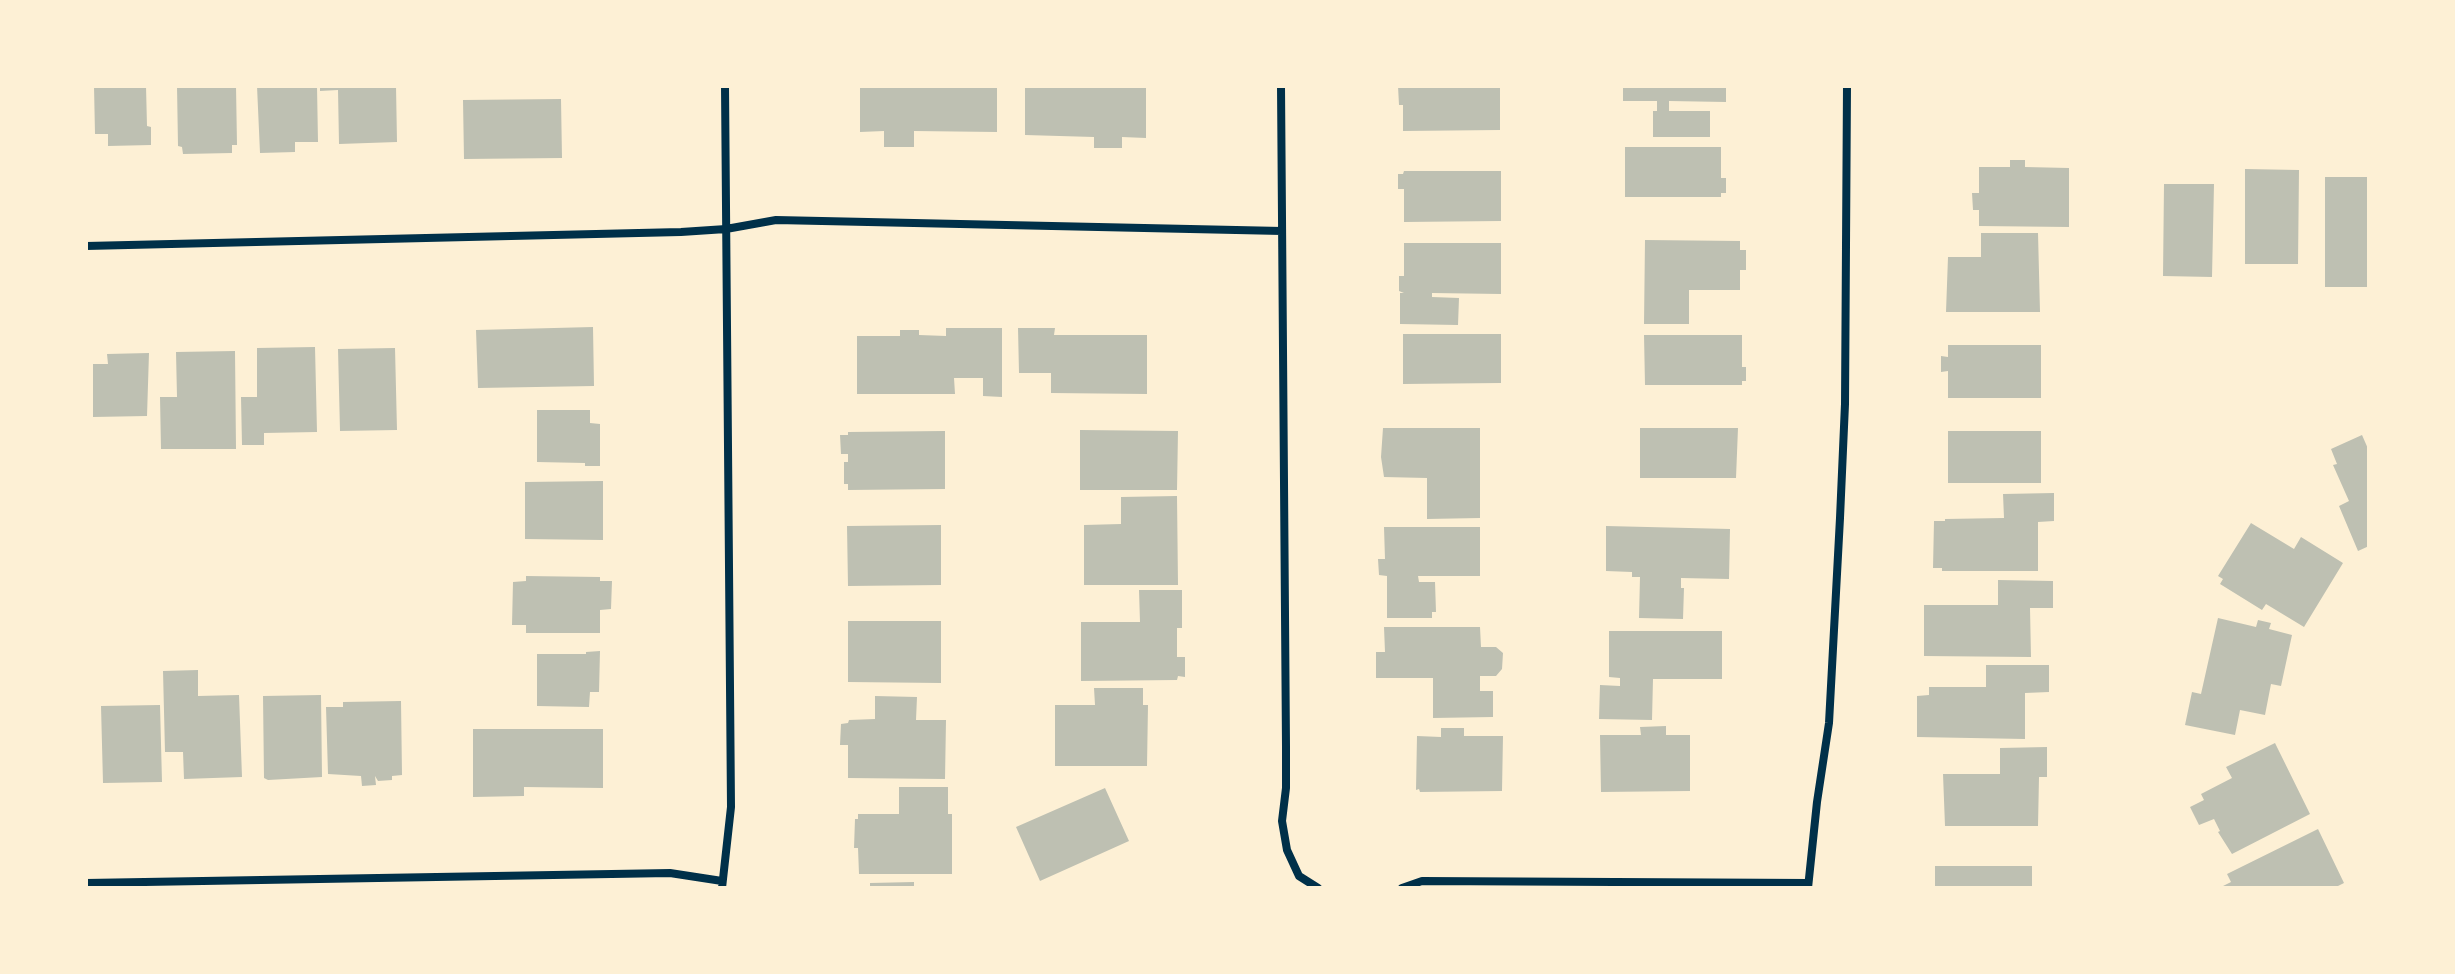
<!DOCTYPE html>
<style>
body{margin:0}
#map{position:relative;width:2455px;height:974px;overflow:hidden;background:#fdf0d5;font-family:"IBM Plex Serif",serif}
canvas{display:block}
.frame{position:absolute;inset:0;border:88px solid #fdf0d5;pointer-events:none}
</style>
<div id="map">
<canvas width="2455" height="974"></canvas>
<div class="frame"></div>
</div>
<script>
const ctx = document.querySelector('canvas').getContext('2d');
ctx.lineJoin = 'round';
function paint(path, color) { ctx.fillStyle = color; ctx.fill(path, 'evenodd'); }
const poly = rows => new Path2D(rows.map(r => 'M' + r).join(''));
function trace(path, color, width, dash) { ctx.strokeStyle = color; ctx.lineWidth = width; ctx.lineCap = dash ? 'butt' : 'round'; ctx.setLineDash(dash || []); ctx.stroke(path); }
const building = poly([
 [94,86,146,86,147,126,151,127,151,145,108,146,108,134,95,134],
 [177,86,236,86,237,145,232,145,232,153,183,154,182,147,178,146],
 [257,86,317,86,318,142,295,142,295,152,260,153],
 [320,86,396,86,397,142,339,144,338,90,320,91],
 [860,86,997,86,997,132,914,131,914,147,884,147,884,131,860,132],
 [1025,86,1146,86,1146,138,1122,137,1122,148,1094,148,1094,137,1025,135],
 [1398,86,1500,86,1500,130,1403,131,1403,105,1399,105],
 [1623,86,1726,86,1726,102,1669,101,1669,111,1710,111,1710,137,1653,137,1653,111,1657,111,1657,101,1623,101],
 [561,99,562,158,464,159,463,100],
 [1625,147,1721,147,1721,178,1726,178,1726,193,1721,193,1721,197,1625,197],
 [2010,160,2025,160,2025,167,2069,168,2069,227,1979,226,1979,210,1973,210,1972,193,1979,193,1979,167,2010,167],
 [2245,169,2299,170,2298,264,2245,264],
 [1404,171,1501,171,1501,221,1404,222,1404,189,1398,189,1398,174,1403,174],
 [2325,177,2369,177,2369,287,2325,287],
 [2164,184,2214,184,2212,277,2163,276],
 [1981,233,2038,233,2040,312,1946,312,1948,257,1981,257],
 [1645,240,1740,241,1740,250,1746,250,1746,270,1740,270,1740,290,1689,290,1689,324,1644,324],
 [1404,243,1501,243,1501,294,1432,293,1432,297,1459,298,1458,325,1400,324,1400,293,1404,293,1399,291,1399,276,1404,276],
 [593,327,594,386,478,388,476,330],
 [946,328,1002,328,1002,397,983,396,983,378,954,378,955,394,857,394,857,336,900,336,900,330,919,330,919,335,946,336],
 [1018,328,1055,328,1054,335,1147,335,1147,394,1051,393,1051,373,1019,373],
 [1403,334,1501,334,1501,383,1403,384],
 [1644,335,1742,335,1742,367,1746,367,1746,381,1742,381,1742,385,1645,385],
 [1948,345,2041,345,2041,398,1948,398,1948,371,1941,372,1941,356,1948,357],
 [315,347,317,432,264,433,264,445,242,445,241,397,257,397,257,348],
 [395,348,397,430,340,431,338,349],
 [235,351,236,449,161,449,160,397,177,397,176,352],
 [149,353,147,416,93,417,93,364,108,364,107,354],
 [537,410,590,410,590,423,600,424,600,466,585,466,585,463,537,462],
 [1383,428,1480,428,1480,518,1427,519,1427,478,1384,477,1381,457],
 [1640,428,1738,428,1736,478,1640,478],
 [1080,430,1178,431,1177,490,1080,490],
 [945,431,945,489,848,490,848,484,844,484,844,462,848,462,848,454,841,454,840,435,848,435,848,432],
 [1948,431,2041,431,2041,483,1948,483],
 [2362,435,2369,451,2369,546,2358,551,2339,506,2349,501,2333,465,2337,464,2331,449],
 [603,481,603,540,525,539,525,482],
 [2054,493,2054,521,2038,522,2038,571,1942,571,1942,568,1933,568,1934,521,1945,521,1945,519,2004,518,2003,494],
 [1177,496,1178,585,1084,585,1084,525,1121,524,1121,497],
 [2251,523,2294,549,2301,537,2343,563,2304,627,2266,604,2262,610,2220,584,2223,579,2218,576],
 [941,525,941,585,848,586,847,526],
 [1606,526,1730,529,1729,579,1681,578,1681,588,1684,588,1683,619,1639,618,1640,577,1632,577,1632,572,1606,571],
 [1384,527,1480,527,1480,576,1418,576,1419,582,1435,582,1436,612,1432,612,1432,618,1387,618,1387,576,1379,575,1378,559,1385,559],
 [526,576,600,577,600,581,612,581,611,609,600,610,600,633,526,633,526,625,512,625,513,582,526,581],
 [1998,580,2053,581,2053,608,2030,608,2031,657,1924,656,1924,605,1998,605],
 [1139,590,1182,590,1182,628,1177,628,1177,657,1185,657,1185,677,1178,676,1177,680,1081,681,1081,622,1140,622],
 [2218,618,2256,627,2258,620,2271,623,2269,629,2292,635,2281,686,2271,684,2265,715,2240,710,2235,735,2185,725,2192,692,2201,694],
 [848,621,941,621,941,683,848,682],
 [1384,627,1480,627,1481,647,1496,647,1503,653,1502,669,1496,676,1480,676,1480,691,1493,691,1493,717,1433,718,1433,678,1376,678,1376,652,1385,652],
 [1609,631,1722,631,1722,679,1653,679,1652,720,1599,719,1600,685,1620,686,1620,678,1609,677],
 [600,651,599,692,590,692,589,707,537,706,537,654,586,654,586,652],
 [1986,665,2049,665,2049,692,2025,693,2025,739,1917,737,1917,696,1929,695,1929,687,1986,687],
 [198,670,198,696,239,695,242,777,184,779,183,752,165,752,163,671],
 [1094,688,1143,688,1143,705,1148,705,1147,766,1055,766,1055,705,1095,705],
 [321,695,322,777,268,780,264,778,263,696],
 [875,696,917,697,916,720,946,720,945,779,848,778,848,745,840,745,841,724,848,723,849,720,875,719],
 [401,701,402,775,392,776,392,780,378,781,375,776,376,785,362,786,361,776,328,774,326,707,343,707,343,702],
 [160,705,162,782,103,783,101,706],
 [1666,726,1666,735,1690,735,1690,791,1601,792,1600,735,1641,735,1640,727],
 [1441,728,1464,728,1464,736,1503,736,1502,791,1420,792,1419,789,1416,790,1417,736,1441,737],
 [473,729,603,729,603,788,524,787,524,796,473,797],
 [2275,743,2310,814,2232,854,2218,832,2220,831,2214,819,2199,825,2190,807,2204,800,2201,794,2232,778,2226,767],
 [2047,747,2047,777,2039,777,2038,826,1945,826,1943,774,2000,774,2000,748],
 [899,787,948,787,948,814,952,814,952,874,859,874,858,848,854,848,855,819,858,819,858,814,899,814],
 [1105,788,1129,841,1040,881,1016,827],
 [2318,829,2344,883,2334,888,2219,888,2231,882,2227,874],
 [1935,866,2032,866,2032,888,1935,888],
 [914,882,914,888,870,888,870,883]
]);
const minor = poly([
 [1281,86,1286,746,1286,788,1282,821,1287,850,1299,876,1318,888],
 [86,246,681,232,726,229,776,220,1282,231],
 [86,883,670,873,722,881],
 [722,888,731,807,725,86],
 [1402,888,1422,881,1808,883],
 [1808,888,1817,802,1829,723,1840,518,1845,404,1847,86]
]);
paint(building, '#bec0b2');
trace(minor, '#003049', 8);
</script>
